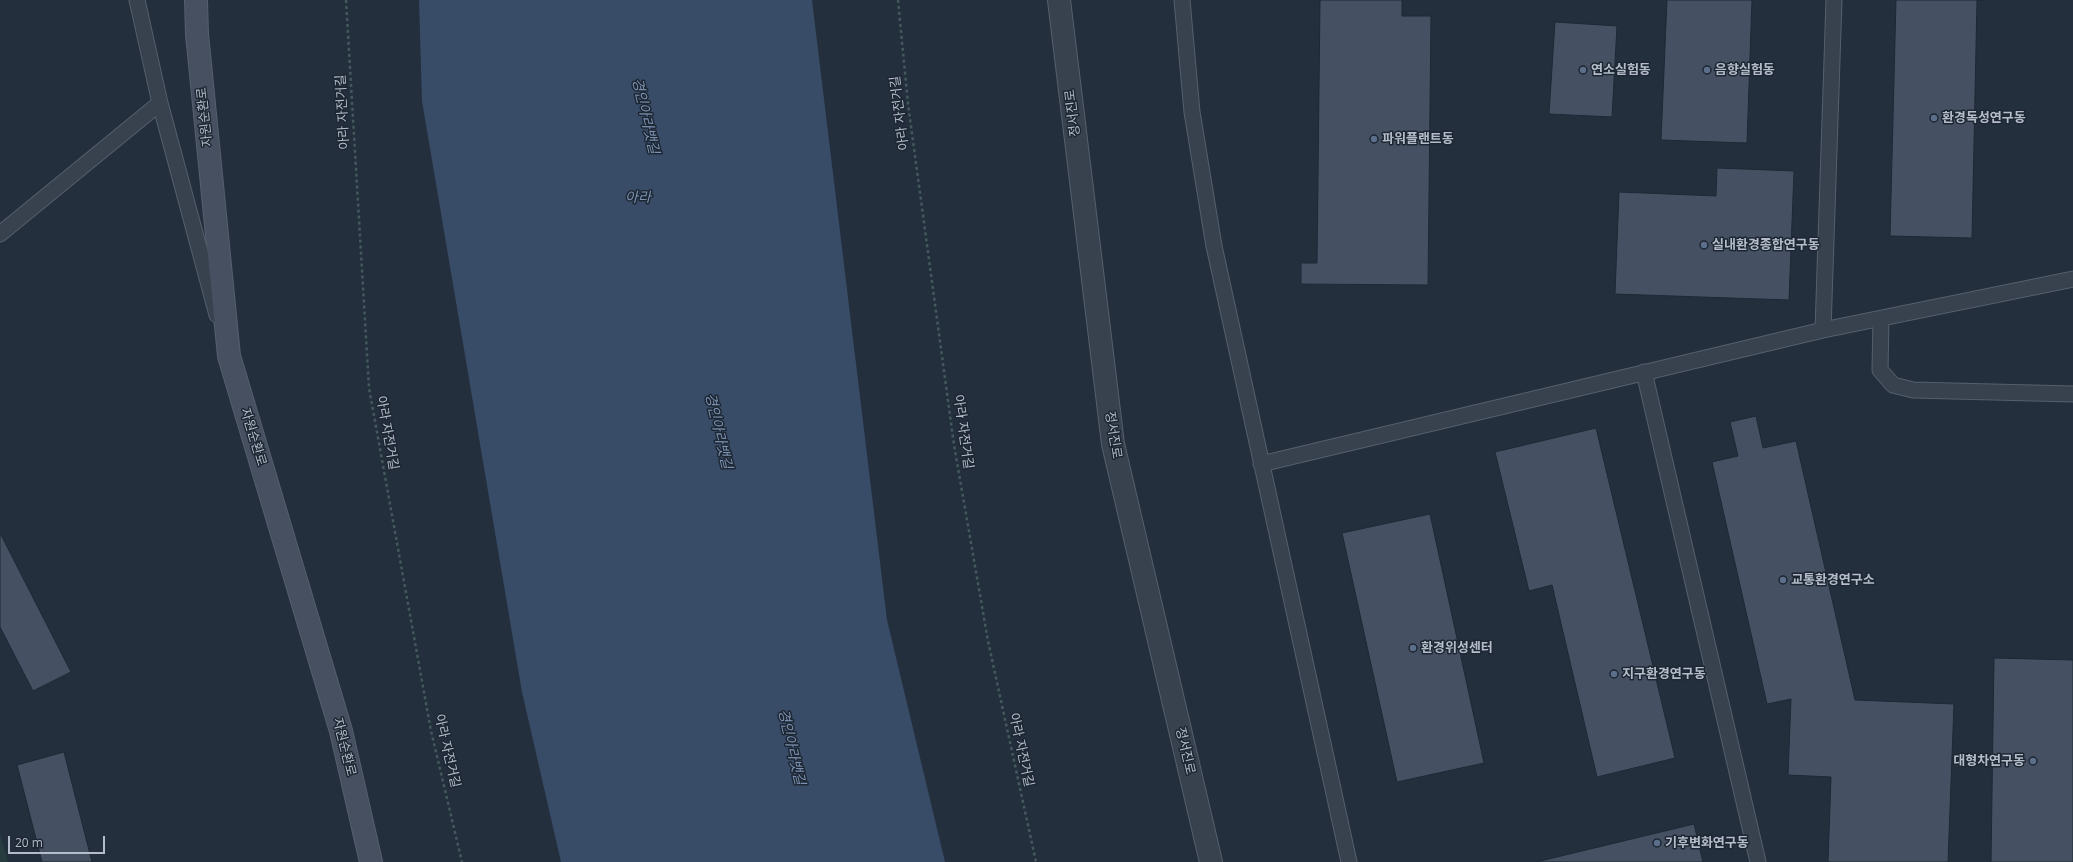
<!DOCTYPE html>
<meta charset="utf-8">
<style>
body{margin:0}
#map{position:relative;width:2073px;height:862px;overflow:hidden;background:#242f3e;font-family:"Open Sans",sans-serif}
canvas{display:block}
.scale{position:absolute;left:8px;top:836px;width:97px;height:18px;box-sizing:border-box;border:2px solid #b4bcc9;border-top:0;padding-left:5px;font-size:12px;line-height:14px;white-space:nowrap;color:#b4bcc9;-webkit-text-stroke:3px #1d2633;paint-order:stroke}
</style>
<div id="map">
<canvas width="2073" height="862"></canvas>
<div class="scale">20 m</div>
</div>
<script>
const ctx = document.querySelector('canvas').getContext('2d');
ctx.lineJoin = 'round';
function paint(path, color) { ctx.fillStyle = color; ctx.fill(path, 'evenodd'); }
const poly = rows => new Path2D(rows.map(r => 'M' + r).join(''));
function trace(path, color, width, dash) { ctx.strokeStyle = color; ctx.lineWidth = width; ctx.lineCap = dash ? 'butt' : 'round'; ctx.setLineDash(dash || []); ctx.stroke(path); }
function label(font, color, halo, rows, align = 'center') {
  ctx.font = font + ' "Open Sans","Noto Sans KR",sans-serif'; ctx.lineWidth = 3; ctx.setLineDash([]); ctx.textBaseline = 'middle'; ctx.strokeStyle = halo; ctx.fillStyle = color; for (const [text, x, y, turn = 0] of rows) {
    ctx.save(); ctx.translate(x, y); ctx.rotate((+turn || 0) * Math.PI / 180); ctx.textAlign = isNaN(turn) ? turn : align; if (halo) ctx.strokeText(text, 0, 0); ctx.fillText(text, 0, 0); ctx.restore();
  }
}
const green = poly([
 [0,833,8,862,0,862]
]);
const water = poly([
 [419,0,812,0,887,620,945,862,561,862,522,692,422,101]
]);
const building = poly([
 [1320,0,1402,0,1402,16,1431,16,1428,285,1301,284,1301,263,1317,263,1320,0],
 [1667,0,1752,0,1747,143,1661,140,1667,0],
 [1896,0,1986,0,1977,0,1972,238,1890,236,1896,0],
 [1555,22,1617,26,1612,117,1549,114,1555,22],
 [1717,168,1794,171,1789,300,1615,294,1619,192,1716,196,1717,168],
 [1756,416,1763,448,1796,441,1855,700,1954,704,1948,862,1828,862,1831,777,1788,775,1791,699,1767,704,1712,462,1738,456,1730,422,1756,416],
 [1596,428,1675,758,1597,777,1552,585,1529,591,1495,452,1596,428],
 [1430,514,1484,763,1397,782,1342,533,1430,514],
 [0,533,71,672,33,691,0,627,0,533],
 [1994,658,2073,660,2073,862,1991,862,1994,658],
 [64,752,92,862,42,862,17,765,64,752],
 [1694,824,1703,862,1536,862,1694,824]
]);
const path = poly([
 [346,0,369,388,431,731,462,862],
 [898,0,908,104,954,445,988,641,1036,862]
]);
const service = poly([
 [137,0,160,103,217,315],
 [1182,0,1192,112,1214,246,1349,862],
 [0,234,160,103],
 [1881,319,1880,370,1893,385,1913,390,2073,394],
 [1823,330,1834,0],
 [1644,372,1758,862],
 [1261,464,1823,330,2073,279]
]);
const tertiary = poly([
 [1059,0,1113,444,1211,862]
]);
const secondary = poly([
 [196,0,197,34,229,356,341,731,371,862]
]);
const markers = [
 [1583,70,4,"#5c6f8a"],
 [1707,70,4,"#5c6f8a"],
 [1934,118,4,"#5c6f8a"],
 [1374,139,4,"#5c6f8a"],
 [1704,245,4,"#5c6f8a"],
 [1783,580,4,"#5c6f8a"],
 [1413,648,4,"#5c6f8a"],
 [1614,674,4,"#5c6f8a"],
 [2033,761,4,"#5c6f8a"],
 [1657,843,4,"#5c6f8a"]
];
const poiNames = [
 ["연소실험동",1591,70],
 ["음향실험동",1715,70],
 ["환경독성연구동",1942,118],
 ["파워플랜트동",1382,139],
 ["실내환경종합연구동",1712,245],
 ["교통환경연구소",1791,580],
 ["환경위성센터",1421,648],
 ["지구환경연구동",1622,674],
 ["대형차연구동",2025,761,"right"],
 ["기후변화연구동",1665,843]
];
const streetNames = [
 ["아라 자전거길",343,112,-93],
 ["아라 자전거길",900,113,-97],
 ["정서진로",1073,113,-97],
 ["자원순환로",205,117,-96],
 ["아라 자전거길",963,432,82],
 ["아라 자전거길",387,433,80],
 ["정서진로",1113,435,81],
 ["자원순환로",253,437,73],
 ["자원순환로",344,747,76],
 ["아라 자전거길",1021,750,78],
 ["아라 자전거길",447,751,77],
 ["정서진로",1185,751,77]
];
const waterNames = [
 ["경인아라뱃길",645,116,77],
 ["아라",638,198],
 ["경인아라뱃길",718,431,77],
 ["경인아라뱃길",791,747,77]
];
paint(green, '#263c3f');
paint(water, '#394c67');
paint(building, '#455162');
trace(building, '#1f2835', 1);
trace(service, '#565f6c', 17);
trace(tertiary, '#565f6c', 24);
trace(secondary, '#565f6c', 24);
trace(path, '#44595c', 2.5, [3, 3]);
trace(service, '#38414e', 15);
trace(tertiary, '#38414e', 22);
trace(secondary, '#465061', 22);
for (const [x, y, r, color] of markers) { const dot = new Path2D(); dot.arc(x, y, r, 0, 2 * Math.PI); ctx.fillStyle = color; ctx.fill(dot); trace(dot, '#1d2633', 1.5); }
label('bold 13px', '#b4bcc9', '#1d2633', poiNames, 'left');
label('13px', '#b4bcc9', '#1d2633', streetNames);
label('italic 14px', '#7c92b1', '#1d2633', waterNames);
</script>
